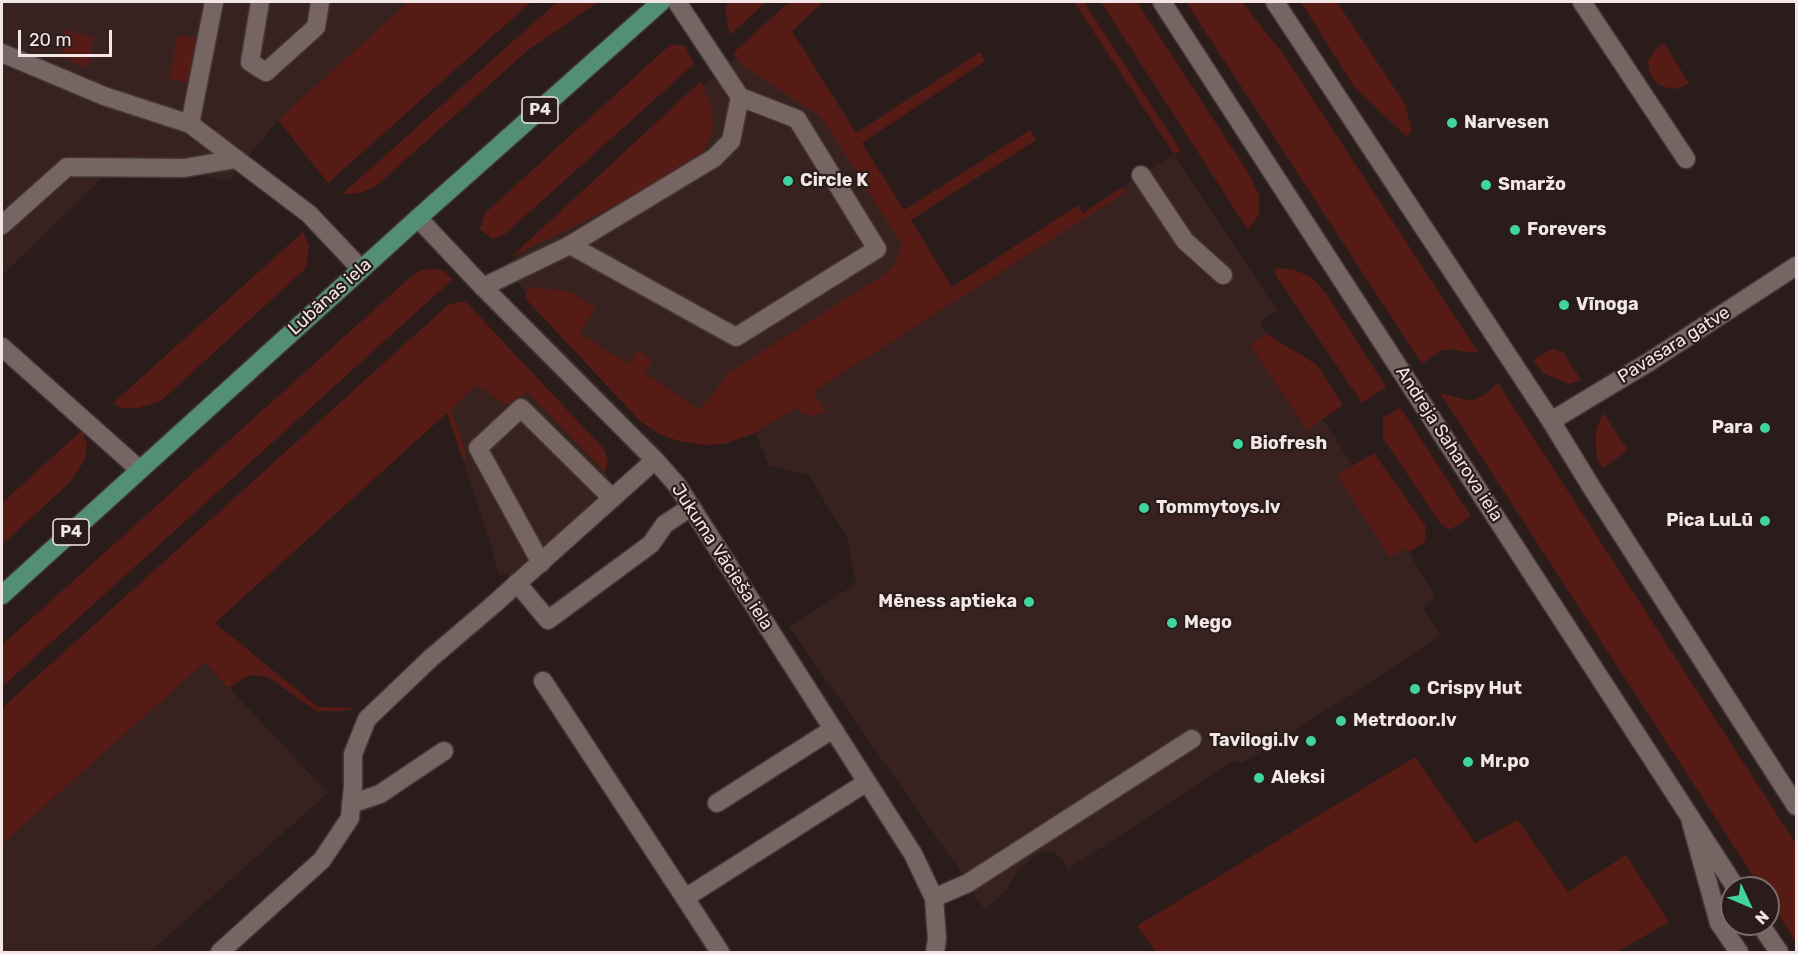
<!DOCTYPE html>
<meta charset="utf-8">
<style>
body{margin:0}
#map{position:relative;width:1798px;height:954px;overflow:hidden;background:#2a1c1a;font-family:Rubik,sans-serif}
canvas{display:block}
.frame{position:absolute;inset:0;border:3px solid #f2e7e6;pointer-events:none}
.north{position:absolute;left:1720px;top:876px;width:60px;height:60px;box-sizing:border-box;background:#2a1c1a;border:2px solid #7a6d6c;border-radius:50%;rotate:134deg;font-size:16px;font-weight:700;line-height:24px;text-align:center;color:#f2e7e6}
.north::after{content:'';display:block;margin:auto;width:21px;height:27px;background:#41d4a1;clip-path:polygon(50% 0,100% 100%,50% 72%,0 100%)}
.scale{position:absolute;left:18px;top:30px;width:94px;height:27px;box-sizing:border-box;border:3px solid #f2e7e6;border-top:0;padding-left:8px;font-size:18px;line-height:21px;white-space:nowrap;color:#f2e7e6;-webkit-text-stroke:4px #2a1c1a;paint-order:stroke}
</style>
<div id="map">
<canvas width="1798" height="954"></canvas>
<div class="frame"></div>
<div class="north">N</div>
<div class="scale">20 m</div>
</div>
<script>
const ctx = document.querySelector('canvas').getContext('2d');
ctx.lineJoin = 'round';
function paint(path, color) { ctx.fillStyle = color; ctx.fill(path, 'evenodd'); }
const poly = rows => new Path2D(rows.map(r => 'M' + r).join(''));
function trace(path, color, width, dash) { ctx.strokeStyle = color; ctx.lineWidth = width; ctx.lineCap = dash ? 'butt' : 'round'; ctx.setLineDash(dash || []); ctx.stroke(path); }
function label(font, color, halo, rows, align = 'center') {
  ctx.font = font + ' Rubik,sans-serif'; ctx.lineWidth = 4.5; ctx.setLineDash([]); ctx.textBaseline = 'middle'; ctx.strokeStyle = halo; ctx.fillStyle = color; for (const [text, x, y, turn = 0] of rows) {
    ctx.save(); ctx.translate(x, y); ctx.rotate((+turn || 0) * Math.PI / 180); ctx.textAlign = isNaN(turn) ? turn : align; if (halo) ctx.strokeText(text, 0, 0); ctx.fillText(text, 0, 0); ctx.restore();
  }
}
const built = poly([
 [2,2,408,2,278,120,229,181,120,160,2,276],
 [745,49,828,110,916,245,895,297,696,431,607,377,503,268],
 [1174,154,1277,311,1260,322,1406,548,1436,597,1423,607,1441,636,1271,746,1242,763,1236,761,1231,763,1068,869,1060,857,1054,852,1046,851,1039,853,1020,868,1007,889,985,910,954,862,789,627,856,584,847,537,808,475,769,466,755,433,796,408,803,414,826,412,813,392,1125,192,1122,187],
 [478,385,512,405,527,392,605,472,612,483,603,500,510,582,507,573,500,576,448,412],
 [205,662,328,793,150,952,2,952,2,844]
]);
const green = poly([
 [408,2,531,2,328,183,278,120],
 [557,2,598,2,527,51,376,186,361,193,342,194],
 [729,2,766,2,730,35,725,8],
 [789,2,823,2,792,31,856,133,980,52,985,61,862,143,904,210,1030,130,1036,140,911,220,952,287,1078,205,1083,213,1122,187,1126,192,813,392,826,412,811,416,803,414,796,408,755,433,724,444,704,445,679,441,659,434,640,421,525,298,528,287,570,291,596,308,579,333,629,364,638,350,652,361,644,372,700,410,728,373,879,278,895,265,902,245,822,118,742,65,733,53],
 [1074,2,1084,2,1181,151,1174,154],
 [1101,2,1137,2,1249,174,1259,196,1259,214,1248,230],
 [1186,2,1242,2,1284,55,1478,352,1465,352,1452,349,1440,351,1422,364],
 [1301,2,1337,2,1405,104,1412,131,1406,136,1355,88],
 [63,30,93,37,88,68,73,63,61,50],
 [178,35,197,38,188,83,169,78],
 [1664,43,1689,83,1677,89,1664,87,1656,83,1650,74,1648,61,1655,50],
 [671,44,685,46,694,64,504,235,493,239,480,229,485,213],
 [701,81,712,108,713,131,701,158,678,175,511,257],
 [303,232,309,247,306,268,161,401,138,408,121,408,113,403],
 [1275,268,1292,269,1310,276,1326,293,1386,387,1362,403,1276,276],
 [440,269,453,279,2,687,2,645,406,281,421,270],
 [465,301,604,449,608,460,605,472,527,392,512,405,504,404,477,385,451,410,467,456,463,460,447,413,215,623,318,707,357,708,341,711,316,711,268,677,250,675,228,688,205,662,2,844,2,708,448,305],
 [1267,334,1317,365,1343,405,1307,430,1250,345],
 [1552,349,1563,352,1581,380,1569,384,1543,373,1533,360],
 [1498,383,1796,844,1796,942,1768,898,1768,888,1761,888,1440,393,1471,401,1486,394],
 [1400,407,1471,516,1450,530,1440,523,1383,438,1383,418],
 [1603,413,1628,450,1603,468,1598,462,1596,450,1596,431],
 [82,430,87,445,85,460,69,483,2,545,2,503],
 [1374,453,1425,525,1426,541,1410,552,1406,548,1390,558,1337,475],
 [1415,757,1475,843,1518,820,1568,892,1626,855,1669,922,1617,952,1156,952,1137,926]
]);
const service = poly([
 [260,2,250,62,266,72,316,27,320,2],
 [2,53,104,96,190,124,309,214,361,269],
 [190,124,214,2],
 [1141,175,1185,241,1223,275],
 [2,225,67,167,184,168,236,159],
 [570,245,736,337,877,249,797,119,740,97,677,2],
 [483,287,570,245,714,158,731,141,740,97],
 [2,347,140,470],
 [541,563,478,448,521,408,612,498],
 [517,583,548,620,651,544,665,524,691,507],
 [543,681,685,898],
 [717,803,833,729],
 [351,804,380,794,444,751],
 [1691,822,1719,923,1739,952],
 [934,898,968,883,1192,739]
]);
const minor = poly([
 [1582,2,1686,159],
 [418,218,483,287,655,460,677,485,913,854,934,898,937,939,935,952],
 [1551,421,1649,362,1796,266],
 [220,952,322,860,350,818,353,786,353,754,367,719,431,658,493,605,655,460],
 [720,952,685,898,867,782]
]);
const tertiary = poly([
 [1162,2,1736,888],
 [1275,2,1551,421,1592,488,1796,806],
 [1760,924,1779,952]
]);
const primary = poly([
 [2,595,418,218,661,2]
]);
const markers = [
 [1452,123,6,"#41d4a1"],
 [788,181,6,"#41d4a1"],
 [1486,185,6,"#41d4a1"],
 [1515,230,6,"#41d4a1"],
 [1564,305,6,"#41d4a1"],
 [1765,428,6,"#41d4a1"],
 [1238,444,6,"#41d4a1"],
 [1144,508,6,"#41d4a1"],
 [1765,521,6,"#41d4a1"],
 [1029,602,6,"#41d4a1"],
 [1172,623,6,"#41d4a1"],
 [1415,689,6,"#41d4a1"],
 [1341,721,6,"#41d4a1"],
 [1311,741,6,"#41d4a1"],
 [1468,762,6,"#41d4a1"],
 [1259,778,6,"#41d4a1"]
];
const shields = [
 [540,110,36],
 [71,532,36]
];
const shieldNames = [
 ["P4",540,110],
 ["P4",71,532]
];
const poiNames = [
 ["Narvesen",1464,123],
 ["Circle K",800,181],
 ["Smaržo",1498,185],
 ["Forevers",1527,230],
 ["Vīnoga",1576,305],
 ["Para",1753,428,"right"],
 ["Biofresh",1250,444],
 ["Tommytoys.lv",1156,508],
 ["Pica LuLū",1753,521,"right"],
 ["Mēness aptieka",1017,602,"right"],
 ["Mego",1184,623],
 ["Crispy Hut",1427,689],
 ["Metrdoor.lv",1353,721],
 ["Tavilogi.lv",1299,741,"right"],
 ["Mr.po",1480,762],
 ["Aleksi",1271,778]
];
const streetNames = [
 ["Lubānas iela",330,297,-42],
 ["Pavasara gatve",1674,345,-32],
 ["Andreja Saharova iela",1449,444,57],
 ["Jukuma Vācieša iela",722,557,57]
];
paint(built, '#37221f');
paint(green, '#571b16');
trace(service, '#433836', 21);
trace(minor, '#433836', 21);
trace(tertiary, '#433836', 21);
trace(primary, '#433836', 21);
trace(service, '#766562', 18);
trace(minor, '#766562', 18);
trace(tertiary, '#766562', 18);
trace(primary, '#538f76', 18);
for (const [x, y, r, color] of markers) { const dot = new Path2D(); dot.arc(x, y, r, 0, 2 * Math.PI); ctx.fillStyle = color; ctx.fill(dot); trace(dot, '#2a1c1a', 2); }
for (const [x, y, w] of shields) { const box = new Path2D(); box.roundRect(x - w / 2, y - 13, w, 26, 4.5); ctx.fillStyle = '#2a1c1a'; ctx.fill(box); trace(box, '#f2e7e6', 1.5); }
label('bold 16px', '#f2e7e6', null, shieldNames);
label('bold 18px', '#f2e7e6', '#2a1c1a', poiNames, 'left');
label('18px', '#f2e7e6', '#2a1c1a', streetNames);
</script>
